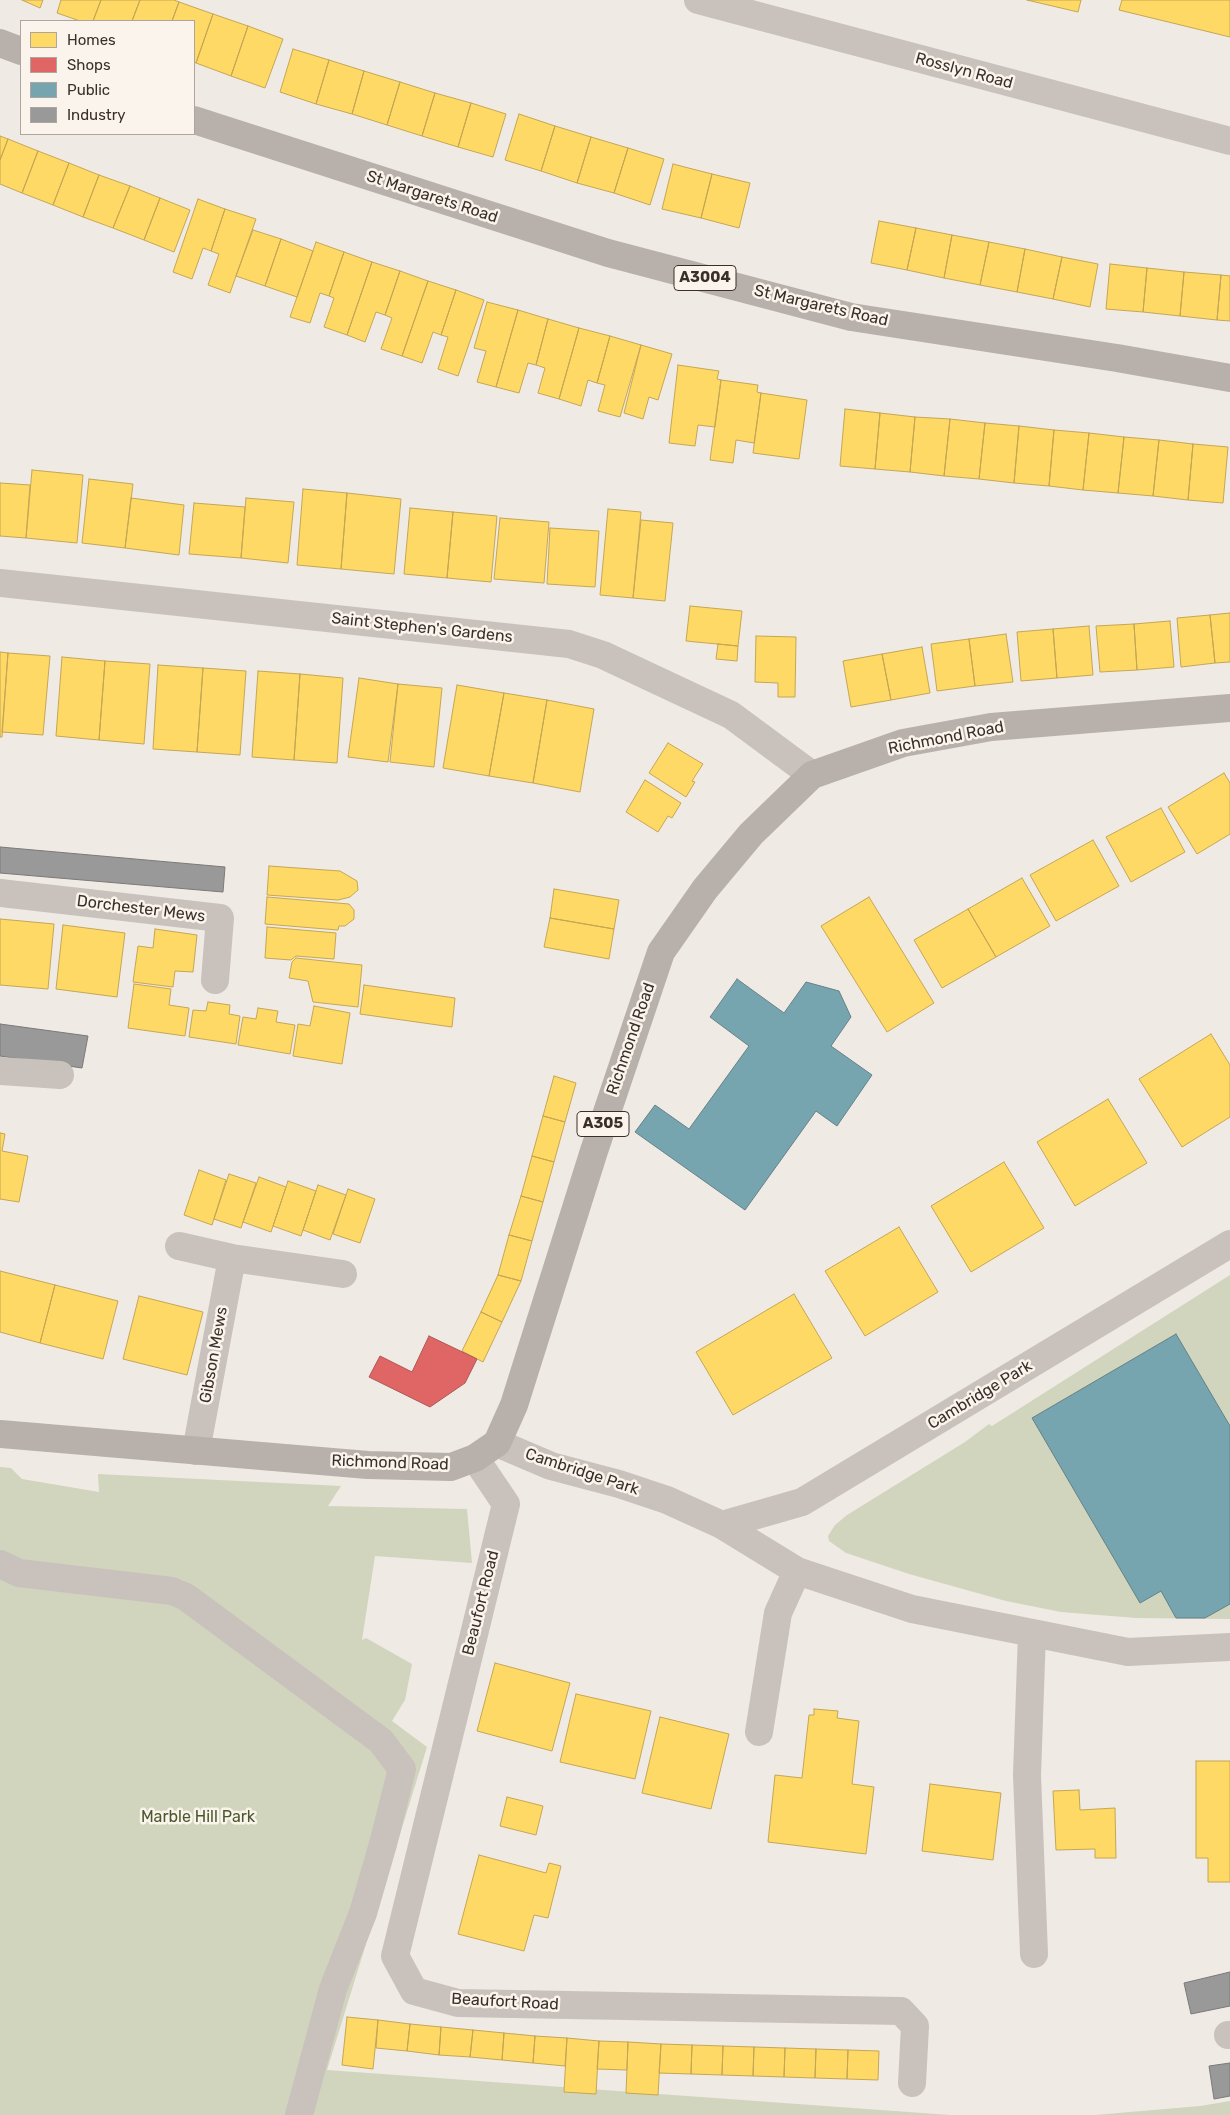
<!DOCTYPE html>
<style>
body{margin:0}
#map{position:relative;width:1230px;height:2115px;overflow:hidden;background:#efeae4;font-family:Rubik,sans-serif}
canvas{display:block}
.legend{position:absolute;left:20px;top:20px;width:175px;height:115px;box-sizing:border-box;background:#fbf4ec;border:1px solid #aea59e;margin:0;padding:6px 9px;list-style:none;font-size:15px;color:#3a2f2a}
.legend li{display:flex;align-items:center;gap:10px;height:25px}
.legend b{width:25px;border:1px solid #aea59e}
</style>
<div id="map">
<canvas width="1230" height="2115"></canvas>
<ul class="legend">
<li><b style="height:14px;background:#ffd966"></b>Homes</li>
<li><b style="height:14px;background:#e06666"></b>Shops</li>
<li><b style="height:14px;background:#76a5af"></b>Public</li>
<li><b style="height:14px;background:#999"></b>Industry</li>
</ul>
</div>
<script>
const ctx = document.querySelector('canvas').getContext('2d');
ctx.lineJoin = 'round';
function paint(path, color) { ctx.fillStyle = color; ctx.fill(path, 'evenodd'); }
const poly = rows => new Path2D(rows.map(r => 'M' + r).join(''));
function trace(path, color, width, dash) { ctx.strokeStyle = color; ctx.lineWidth = width; ctx.lineCap = dash ? 'butt' : 'round'; ctx.setLineDash(dash || []); ctx.stroke(path); }
function label(font, color, halo, rows, align = 'center') {
  ctx.font = font + ' Rubik,sans-serif'; ctx.lineWidth = 5; ctx.setLineDash([]); ctx.textBaseline = 'middle'; ctx.strokeStyle = halo; ctx.fillStyle = color; for (const [text, x, y, turn = 0] of rows) {
    ctx.save(); ctx.translate(x, y); ctx.rotate((+turn || 0) * Math.PI / 180); ctx.textAlign = isNaN(turn) ? turn : align; if (halo) ctx.strokeText(text, 0, 0); ctx.fillText(text, 0, 0); ctx.restore();
  }
}
const green = poly([
 [1230,1275,1230,1619,1136,1618,1061,1612,1006,1601,909,1574,846,1553,829,1541,828,1536,835,1525,847,1515,965,1442,989,1424,992,1426],
 [0,1467,11,1468,22,1479,99,1492,98,1474,341,1486,328,1506,467,1509,472,1563,375,1556,362,1640,366,1638,412,1664,405,1700,392,1721,427,1747,327,2070,950,2115,0,2115],
 [1230,2101,1230,2115,1095,2115,1200,2106]
]);
const homes = poly([
 [22,0,43,0,40,8,22,0],
 [61,0,101,0,93,21,80,21,57,13,61,0],
 [101,0,140,0,132,21,93,21,101,0],
 [140,0,174,0,179,2,172,21,132,21,140,0],
 [1027,0,1081,0,1078,12,1027,0],
 [1122,0,1230,0,1230,37,1119,10,1122,0],
 [179,2,213,14,196,63,194,62,194,21,172,21,179,2],
 [213,14,248,26,231,76,196,63,213,14],
 [248,26,283,39,265,88,231,76,248,26],
 [293,49,329,60,316,104,280,92,293,49],
 [329,60,364,71,352,114,316,104,329,60],
 [364,71,400,82,387,125,352,114,364,71],
 [400,82,435,93,422,136,387,125,400,82],
 [435,93,471,103,458,147,422,136,435,93],
 [471,103,506,114,493,157,458,147,471,103],
 [519,114,555,126,541,171,505,160,519,114],
 [555,126,591,137,577,183,541,171,555,126],
 [0,136,8,139,0,160,0,136],
 [591,137,628,148,614,193,577,183,591,137],
 [8,139,38,151,22,193,0,184,0,160,8,139],
 [628,148,664,159,650,205,614,193,628,148],
 [38,151,69,163,53,205,22,193,38,151],
 [69,163,99,175,83,217,53,205,69,163],
 [673,164,712,174,701,218,662,209,673,164],
 [712,174,750,183,739,228,701,218,712,174],
 [99,175,130,186,113,228,83,217,99,175],
 [130,186,160,198,144,240,113,228,130,186],
 [160,198,190,210,174,252,144,240,160,198],
 [198,199,225,209,211,251,203,248,192,279,173,272,198,199],
 [225,209,256,219,230,293,208,285,219,254,211,251,225,209],
 [879,221,916,228,907,270,871,263,879,221],
 [916,228,952,235,944,278,907,270,916,228],
 [253,230,281,239,265,286,236,276,253,230],
 [952,235,989,242,980,285,944,278,952,235],
 [281,239,313,251,297,297,265,286,281,239],
 [316,242,344,252,329,296,320,293,310,323,290,317,316,242],
 [989,242,1025,249,1017,292,980,285,989,242],
 [1025,249,1062,257,1053,299,1017,292,1025,249],
 [344,252,372,262,347,335,324,327,334,298,329,296,344,252],
 [1062,257,1098,264,1090,307,1053,299,1062,257],
 [372,262,400,271,385,315,376,312,365,342,347,335,372,262],
 [1110,264,1147,268,1143,312,1106,309,1110,264],
 [1147,268,1184,272,1180,316,1143,312,1147,268],
 [400,271,428,281,402,356,381,349,392,318,385,315,400,271],
 [1184,272,1221,275,1217,320,1180,316,1184,272],
 [1221,275,1230,276,1230,321,1217,320,1221,275],
 [428,281,456,290,441,335,433,332,422,363,402,356,428,281],
 [456,290,484,300,458,376,438,369,448,337,441,335,456,290],
 [487,302,518,310,496,387,477,382,486,351,474,348,487,302],
 [518,310,548,319,536,365,528,363,519,393,496,387,518,310],
 [548,319,579,328,559,399,538,393,545,368,536,365,548,319],
 [579,328,610,336,597,383,588,380,581,406,559,399,579,328],
 [610,336,641,345,620,417,598,411,605,385,597,383,610,336],
 [641,345,672,354,658,400,649,397,643,419,624,413,641,345],
 [678,365,719,371,717,379,721,380,715,427,698,425,695,446,669,443,678,365],
 [721,380,758,385,757,392,761,393,754,443,736,440,733,463,710,460,721,380],
 [761,393,807,400,799,459,753,453,761,393],
 [845,409,880,413,875,469,840,466,845,409],
 [880,413,915,417,910,472,875,469,880,413],
 [915,417,950,419,944,476,910,472,915,417],
 [950,419,985,423,979,479,944,476,950,419],
 [985,423,1019,426,1014,483,979,479,985,423],
 [1019,426,1054,430,1049,486,1014,483,1019,426],
 [1054,430,1089,433,1083,490,1049,486,1054,430],
 [1089,433,1124,437,1118,493,1083,490,1089,433],
 [1124,437,1159,440,1153,496,1118,493,1124,437],
 [1159,440,1193,444,1188,500,1153,496,1159,440],
 [1193,444,1228,447,1223,503,1188,500,1193,444],
 [32,470,83,475,77,543,26,538,32,470],
 [89,479,133,484,125,548,82,543,89,479],
 [0,483,30,485,26,538,0,536,0,483],
 [303,489,347,493,341,569,297,565,303,489],
 [347,493,401,499,394,574,341,569,347,493],
 [131,498,184,505,179,555,125,548,131,498],
 [246,498,294,502,288,563,241,558,246,498],
 [194,503,245,507,241,558,189,554,194,503],
 [410,508,453,512,447,578,404,574,410,508],
 [608,509,641,512,633,598,600,595,608,509],
 [453,512,497,516,491,582,447,578,453,512],
 [500,518,549,522,544,583,494,579,500,518],
 [641,520,673,523,665,601,633,598,641,520],
 [550,528,599,531,595,587,547,584,550,528],
 [690,606,742,611,738,646,686,641,690,606],
 [1230,613,1230,662,1215,663,1210,615,1230,613],
 [1210,615,1215,663,1181,667,1177,618,1210,615],
 [1170,621,1174,667,1137,670,1134,624,1170,621],
 [1134,624,1137,670,1100,672,1096,626,1134,624],
 [1089,626,1093,675,1057,678,1053,629,1089,626],
 [1053,629,1057,678,1021,681,1017,632,1053,629],
 [1006,634,1013,682,975,686,969,639,1006,634],
 [756,636,796,637,795,697,778,697,778,683,755,682,756,636],
 [969,639,975,686,937,691,931,644,969,639],
 [718,644,738,646,737,661,716,659,718,644],
 [922,647,930,693,891,700,882,654,922,647],
 [0,652,8,653,2,737,0,737,0,652],
 [8,653,50,656,43,735,2,732,8,653],
 [882,654,891,700,851,707,843,661,882,654],
 [62,657,105,661,99,740,56,736,62,657],
 [105,661,150,664,144,744,99,740,105,661],
 [158,665,203,668,197,752,153,749,158,665],
 [203,668,246,671,240,755,197,752,203,668],
 [258,671,300,674,294,760,252,757,258,671],
 [300,674,343,678,337,763,294,760,300,674],
 [359,678,398,684,388,762,348,757,359,678],
 [398,684,442,688,434,767,390,762,398,684],
 [457,685,504,693,489,776,443,768,457,685],
 [504,693,547,700,533,783,489,776,504,693],
 [547,700,594,709,580,792,533,783,547,700],
 [668,743,703,764,692,781,695,782,686,797,649,773,668,743],
 [1224,773,1230,783,1230,834,1197,854,1168,807,1224,773],
 [645,780,681,803,672,818,668,816,658,832,626,812,645,780],
 [1161,808,1185,852,1131,882,1106,837,1161,808],
 [1093,840,1119,886,1056,921,1030,875,1093,840],
 [269,866,340,871,357,881,358,890,350,897,338,900,267,895,269,866],
 [1022,878,1050,926,996,957,968,909,1022,878],
 [554,889,619,900,614,929,550,918,554,889],
 [267,897,349,904,354,910,354,919,345,926,339,926,338,930,265,924,267,897],
 [869,897,934,1003,887,1032,821,926,869,897],
 [968,909,996,957,942,988,914,940,968,909],
 [550,918,614,929,609,959,544,947,550,918],
 [0,919,54,924,48,989,0,985,0,919],
 [63,925,125,933,117,997,56,989,63,925],
 [267,927,336,933,334,959,296,956,291,960,265,958,267,927],
 [155,929,197,935,193,972,175,971,173,987,133,982,138,946,153,948,155,929],
 [296,958,362,965,358,1007,313,1002,308,981,289,978,292,962,296,958],
 [134,984,171,989,169,1005,189,1008,185,1036,128,1028,134,984],
 [364,985,455,998,452,1027,360,1014,364,985],
 [208,1002,230,1005,229,1014,240,1016,236,1044,189,1037,193,1010,206,1011,208,1002],
 [314,1006,350,1013,342,1064,293,1056,298,1024,310,1026,314,1006],
 [258,1008,278,1011,276,1022,295,1025,290,1054,238,1045,243,1017,256,1019,258,1008],
 [1211,1034,1230,1065,1230,1117,1182,1147,1139,1079,1211,1034],
 [554,1076,576,1083,565,1122,543,1116,554,1076],
 [1108,1099,1147,1163,1075,1206,1037,1142,1108,1099],
 [543,1116,565,1122,554,1162,532,1156,543,1116],
 [0,1133,5,1134,2,1151,28,1156,19,1202,0,1199,0,1133],
 [532,1156,554,1162,543,1202,521,1196,532,1156],
 [1004,1162,1044,1228,971,1272,931,1206,1004,1162],
 [199,1170,226,1180,212,1225,184,1215,199,1170],
 [229,1174,256,1183,241,1228,214,1219,229,1174],
 [259,1177,286,1187,271,1232,243,1222,259,1177],
 [288,1181,316,1191,301,1236,273,1226,288,1181],
 [318,1185,346,1195,330,1240,303,1230,318,1185],
 [348,1189,375,1199,360,1243,333,1234,348,1189],
 [521,1196,543,1202,532,1241,509,1235,521,1196],
 [899,1227,938,1292,865,1336,825,1271,899,1227],
 [509,1235,532,1241,521,1281,498,1275,509,1235],
 [0,1271,55,1285,40,1343,0,1332,0,1271],
 [498,1275,521,1281,502,1322,481,1312,498,1275],
 [55,1285,118,1301,103,1359,40,1343,55,1285],
 [794,1294,832,1358,733,1415,696,1352,794,1294],
 [139,1296,203,1312,187,1375,123,1359,139,1296],
 [481,1312,502,1322,483,1362,462,1351,481,1312],
 [495,1663,570,1683,552,1751,477,1731,495,1663],
 [576,1694,651,1711,635,1779,560,1762,576,1694],
 [814,1709,838,1711,837,1718,859,1721,852,1784,874,1787,866,1854,768,1842,775,1775,802,1778,809,1715,814,1715,814,1709],
 [660,1717,729,1734,711,1809,642,1793,660,1717],
 [1196,1761,1230,1761,1230,1882,1208,1882,1208,1858,1196,1858,1196,1761],
 [930,1784,1001,1793,993,1860,922,1851,930,1784],
 [1079,1790,1080,1810,1115,1808,1116,1858,1095,1858,1095,1849,1056,1850,1053,1791,1079,1790],
 [507,1797,543,1806,536,1835,500,1826,507,1797],
 [479,1855,546,1873,549,1863,561,1866,548,1918,534,1915,524,1951,458,1934,479,1855],
 [347,2017,378,2020,373,2069,342,2065,347,2017],
 [378,2020,410,2024,407,2051,376,2048,378,2020],
 [410,2024,441,2027,439,2055,407,2051,410,2024],
 [441,2027,473,2030,470,2057,439,2055,441,2027],
 [473,2030,504,2033,502,2060,470,2057,473,2030],
 [504,2033,535,2036,533,2063,502,2060,504,2033],
 [535,2036,567,2038,565,2066,533,2063,535,2036],
 [567,2038,599,2041,596,2094,564,2092,567,2038],
 [599,2041,628,2042,627,2070,597,2069,599,2041],
 [628,2042,661,2044,658,2095,626,2093,628,2042],
 [661,2044,692,2045,691,2074,659,2073,661,2044],
 [692,2045,723,2046,722,2075,691,2074,692,2045],
 [723,2046,754,2047,753,2076,722,2075,723,2046],
 [754,2047,785,2048,784,2077,753,2076,754,2047],
 [785,2048,816,2049,815,2078,784,2077,785,2048],
 [816,2049,848,2050,847,2079,815,2078,816,2049],
 [848,2050,879,2051,878,2080,847,2079,848,2050]
]);
const shops = poly([
 [429,1336,477,1359,465,1383,430,1407,369,1377,380,1356,412,1372,429,1336]
]);
const public = poly([
 [737,979,784,1013,806,982,839,991,851,1017,831,1046,872,1075,837,1126,816,1111,745,1210,635,1132,655,1105,689,1129,749,1046,710,1017,737,979],
 [1176,1334,1230,1426,1230,1604,1205,1618,1176,1618,1161,1591,1140,1603,1032,1418,1176,1334]
]);
const industry = poly([
 [0,847,225,867,223,892,0,873,0,847],
 [0,1024,88,1036,82,1068,0,1056,0,1024],
 [1230,1972,1230,2006,1191,2014,1184,1983,1230,1972],
 [1230,2063,1230,2096,1214,2099,1209,2066,1230,2063]
]);
const minor = poly([
 [698,0,1230,141],
 [0,583,569,644,603,655,731,715,812,775],
 [0,893,220,918,215,980],
 [0,1071,60,1075],
 [179,1246,232,1258],
 [497,1443,551,1466,619,1484,667,1500,722,1525,797,1571,912,1609,1128,1652,1230,1647],
 [196,1451,232,1258,343,1274],
 [475,1458,506,1504,395,1956,414,1991,458,2003,901,2011,915,2026,912,2083],
 [722,1525,802,1502,1230,1244],
 [0,1564,19,1573,172,1591,186,1597,381,1741,402,1769,383,1844,363,1913,333,1989,299,2115],
 [1032,1633,1027,1775,1034,1954],
 [759,1732,778,1613,797,1571],
 [1228,2035,1230,2035]
]);
const major = poly([
 [0,43,21,51],
 [194,120,608,253,851,317,1117,358,1230,378],
 [0,1434,368,1465,451,1467,475,1458,497,1443,514,1405,594,1151,661,952,705,889,751,834,812,775,903,743,991,727,1230,708]
]);
const shields = [
 [705,278,62],
 [603,1124,52]
];
const shieldNames = [
 ["A3004",705,278],
 ["A305",603,1124]
];
const streetNames = [
 ["Rosslyn Road",964,71,15],
 ["St Margarets Road",432,197,18],
 ["St Margarets Road",821,306,13],
 ["Saint Stephen's Gardens",422,628,6],
 ["Richmond Road",946,738,-11],
 ["Dorchester Mews",141,909,7],
 ["Richmond Road",631,1039,-71],
 ["Gibson Mews",214,1355,-80],
 ["Cambridge Park",980,1395,-31],
 ["Richmond Road",390,1463,2],
 ["Cambridge Park",582,1472,18],
 ["Beaufort Road",481,1603,-76],
 ["Beaufort Road",505,2002,3]
];
const parkNames = [
 ["Marble Hill Park",198,1817]
];
paint(green, '#d1d5be');
paint(homes, '#ffd966');
trace(homes, '#c4a654', 1);
paint(shops, '#e06666');
trace(shops, '#ae5654', 1);
paint(public, '#76a5af');
trace(public, '#648287', 1);
paint(industry, '#999');
trace(industry, '#7c7978', 1);
trace(minor, '#c9c2bc', 28);
trace(major, '#b8b0ab', 28);
for (const [x, y, w] of shields) { const box = new Path2D(); box.roundRect(x - w / 2, y - 12.5, w, 25, 4); ctx.fillStyle = '#fbf4ec'; ctx.fill(box); trace(box, '#3a2f2a', 1); }
label('bold 15px', '#3a2f2a', null, shieldNames);
label('16px', '#3a2f2a', '#fbf4ec', streetNames);
label('16px', '#4a592d', '#fbf4ec', parkNames);
</script>
